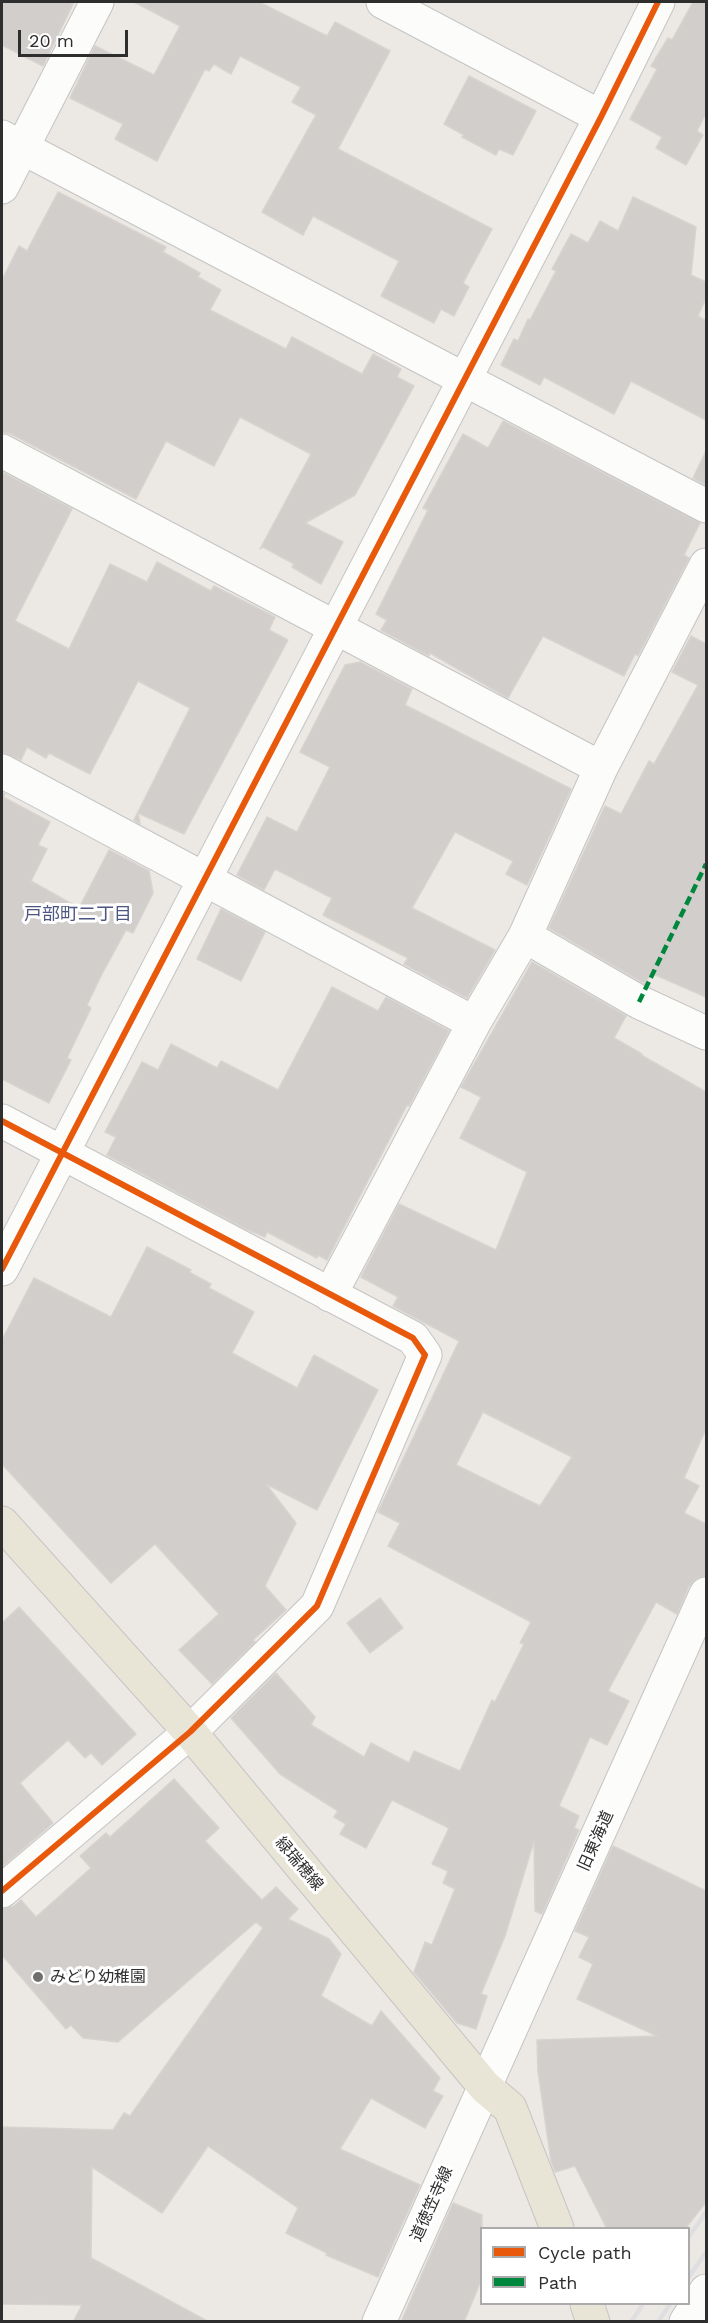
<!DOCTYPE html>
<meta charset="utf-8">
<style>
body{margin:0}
#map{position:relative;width:708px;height:2323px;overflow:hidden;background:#ece8e4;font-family:"Work Sans",sans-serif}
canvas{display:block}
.frame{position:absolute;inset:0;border:3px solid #2e2e2e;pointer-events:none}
.legend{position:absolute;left:480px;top:2227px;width:210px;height:78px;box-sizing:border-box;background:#fff;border:2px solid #ababab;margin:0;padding:8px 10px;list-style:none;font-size:18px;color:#2e2e2e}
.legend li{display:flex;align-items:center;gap:12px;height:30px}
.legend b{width:30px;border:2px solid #ababab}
.scale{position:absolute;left:18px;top:30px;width:110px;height:27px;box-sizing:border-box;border:3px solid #2e2e2e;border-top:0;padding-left:8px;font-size:18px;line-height:21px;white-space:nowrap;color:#2e2e2e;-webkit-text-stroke:4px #fff;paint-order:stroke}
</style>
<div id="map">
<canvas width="708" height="2323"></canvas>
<div class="frame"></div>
<ul class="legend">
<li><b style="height:8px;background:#e8590c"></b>Cycle path</li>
<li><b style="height:8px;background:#00873e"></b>Path</li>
</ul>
<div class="scale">20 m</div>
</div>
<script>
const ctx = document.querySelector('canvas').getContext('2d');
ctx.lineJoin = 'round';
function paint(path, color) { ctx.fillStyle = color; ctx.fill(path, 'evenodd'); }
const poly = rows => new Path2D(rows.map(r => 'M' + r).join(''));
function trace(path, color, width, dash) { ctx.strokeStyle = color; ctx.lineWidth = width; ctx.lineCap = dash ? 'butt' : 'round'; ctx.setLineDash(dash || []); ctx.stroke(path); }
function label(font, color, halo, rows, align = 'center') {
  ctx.font = font + ' "Work Sans","Noto Sans JP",sans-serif'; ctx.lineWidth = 6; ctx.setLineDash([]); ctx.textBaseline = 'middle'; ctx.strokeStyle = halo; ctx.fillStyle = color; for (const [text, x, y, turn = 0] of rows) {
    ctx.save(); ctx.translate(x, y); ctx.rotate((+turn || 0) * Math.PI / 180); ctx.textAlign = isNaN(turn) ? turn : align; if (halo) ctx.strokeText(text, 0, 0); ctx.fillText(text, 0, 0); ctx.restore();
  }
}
const building = poly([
 [2,2,74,2,43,66,2,45,2,2],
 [134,2,259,2,327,36,335,22,390,51,338,149,492,229,463,283,469,287,454,316,441,309,434,323,381,296,399,261,313,216,303,235,262,212,316,115,292,102,301,87,240,56,231,74,214,64,209,71,205,69,157,161,115,139,123,124,70,98,95,46,154,75,180,26,134,2],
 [693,2,706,2,706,113,697,131,703,135,686,165,656,148,662,137,630,119,657,69,651,66,668,38,672,40,693,2],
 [469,76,536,111,513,155,499,149,496,155,462,137,464,135,444,124,469,76],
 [58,192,166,247,163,252,200,273,198,277,221,290,210,310,286,349,292,337,362,374,373,354,401,369,397,377,414,386,355,495,305,523,343,542,321,584,292,567,294,564,263,547,260,549,311,454,240,417,214,466,166,441,136,499,11,434,2,432,2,280,19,246,27,251,58,192],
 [633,197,696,227,691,275,706,282,706,298,698,316,706,321,706,420,631,381,614,414,544,377,540,385,501,365,514,339,518,341,528,319,530,320,556,271,552,269,571,234,588,243,600,221,618,231,633,197],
 [503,421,700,523,684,555,689,558,638,656,635,654,624,676,543,636,508,698,430,653,429,656,381,630,387,620,376,614,428,510,423,508,463,434,488,448,503,421],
 [706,451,706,485,693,478,706,451],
 [2,472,72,509,15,621,69,649,110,564,147,582,157,562,211,591,214,586,275,617,269,630,288,640,184,834,138,813,140,824,134,820,190,708,138,681,90,774,49,753,46,758,27,747,21,760,2,752,2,472],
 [691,636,706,644,706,997,651,973,645,984,549,928,605,806,621,814,649,761,654,764,698,685,672,672,691,636],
 [360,662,412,689,405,705,571,789,527,885,506,874,513,861,455,832,412,908,495,950,467,998,404,964,408,958,398,953,323,915,332,898,275,869,264,890,237,875,267,817,297,832,330,767,300,752,345,665,360,662],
 [2,792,5,794,3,797,50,822,38,845,47,849,31,881,79,908,109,850,149,871,153,893,133,933,126,930,102,974,87,1005,91,1008,67,1058,71,1060,49,1103,2,1079,2,792],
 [221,909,265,932,241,981,197,959,221,909],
 [532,962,626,1016,614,1038,642,1054,641,1055,706,1092,706,1429,684,1478,699,1486,684,1513,706,1524,706,1576,696,1579,689,1586,677,1614,656,1602,608,1691,629,1701,607,1745,590,1737,559,1806,579,1816,574,1828,579,1830,542,1914,535,1911,534,1841,505,1936,481,1994,487,1996,476,2029,457,2023,414,1972,425,1942,432,1945,455,1889,443,1883,448,1871,432,1864,449,1828,392,1800,366,1848,340,1834,346,1824,334,1817,338,1811,280,1774,231,1718,276,1673,315,1717,311,1725,364,1757,371,1743,409,1763,414,1751,460,1771,492,1700,495,1702,524,1644,520,1643,531,1622,388,1546,400,1523,378,1512,459,1341,393,1306,398,1297,361,1277,399,1204,496,1250,527,1172,460,1138,481,1097,461,1087,532,962],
 [483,1412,572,1457,540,1506,456,1465,483,1412],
 [332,987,378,1011,386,997,449,1031,409,1106,407,1105,327,1260,318,1255,317,1258,267,1232,265,1237,246,1229,107,1155,116,1137,105,1132,142,1062,158,1070,171,1044,217,1068,221,1061,278,1090,332,987],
 [147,1247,191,1270,189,1272,211,1284,209,1288,254,1312,232,1353,297,1388,314,1355,378,1390,317,1510,266,1484,296,1523,265,1586,286,1610,253,1640,255,1642,212,1684,179,1650,219,1614,155,1544,111,1583,2,1464,2,1340,34,1278,111,1317,147,1247],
 [380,1598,403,1628,370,1653,347,1623,380,1598],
 [19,1607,136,1734,102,1765,91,1753,85,1758,68,1740,20,1783,53,1823,2,1867,2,1623,19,1607],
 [174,1779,219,1828,205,1841,262,1900,276,1887,298,1909,288,1919,329,1939,341,1954,321,1996,372,2026,381,2011,440,2078,433,2091,443,2096,425,2128,371,2098,340,2149,420,2185,378,2277,326,2255,327,2253,286,2233,298,2208,208,2146,162,2213,92,2167,91,2258,209,2322,73,2322,82,2305,2,2304,2,2127,113,2130,124,2113,130,2116,263,1928,256,1922,118,2042,83,2038,71,2025,66,2029,2,1955,2,1909,14,1906,21,1900,36,1917,91,1868,80,1856,106,1833,110,1837,174,1779],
 [613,1846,706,1891,706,2202,685,2229,607,2229,575,2166,555,2172,551,2161,538,2072,537,2040,657,2036,577,1999,593,1964,579,1957,589,1937,575,1931,613,1846],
 [453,2203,482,2215,482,2278,464,2322,401,2322,453,2203]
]);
const minor = poly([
 [383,2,601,117],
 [2,137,706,506],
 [2,187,97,2],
 [2,451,601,768],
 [2,771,474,1023],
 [525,936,639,1002,706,1033],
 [2,1121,413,1338,425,1355,317,1606,190,1732,2,1891],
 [2,1269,601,117,658,2],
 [330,1295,474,1023,525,936,601,768,706,565],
 [379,2322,706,1594],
 [686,2322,706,2291]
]);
const major = poly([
 [2,1523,190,1732,485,2087,510,2108,557,2228],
 [587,2304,593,2322]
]);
const rail = poly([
 [688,2238,706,2212],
 [688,2278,706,2252],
 [631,2322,643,2304],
 [658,2322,670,2304]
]);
const quiet = poly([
 [639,1002,706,864]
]);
const cycleway = poly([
 [2,1121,413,1338,425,1355,317,1606,190,1732,2,1891],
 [2,1269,601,117,658,2]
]);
const markers = [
 [38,1977,6,"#706f6e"]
];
const streetNames = [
 ["旧東海道",596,1841,-66],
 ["緑瑞穂線",299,1864,50],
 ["道徳笠寺線",432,2204,-66]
];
const poiNames = [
 ["みどり幼稚園",50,1977]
];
const neighbourhoodNames = [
 ["戸部町二丁目",78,915]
];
paint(building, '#d1cecb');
trace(building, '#d7d4d0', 1.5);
trace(minor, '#c5c4c5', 35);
trace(major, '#c6c5c4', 35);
trace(minor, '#fcfcfb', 33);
trace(major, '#e8e4d6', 33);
trace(rail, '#dfdfe1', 4.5);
trace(quiet, '#00873e', 4.5, [9, 4.5]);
trace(cycleway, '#e8590c', 6);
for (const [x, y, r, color] of markers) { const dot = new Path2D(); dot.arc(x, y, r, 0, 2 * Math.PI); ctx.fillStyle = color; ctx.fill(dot); trace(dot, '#fff', 2); }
label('16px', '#2e2e2e', '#fff', streetNames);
label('16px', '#2e2e2e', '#fff', poiNames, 'left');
label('18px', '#4d5680', '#fff', neighbourhoodNames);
</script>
